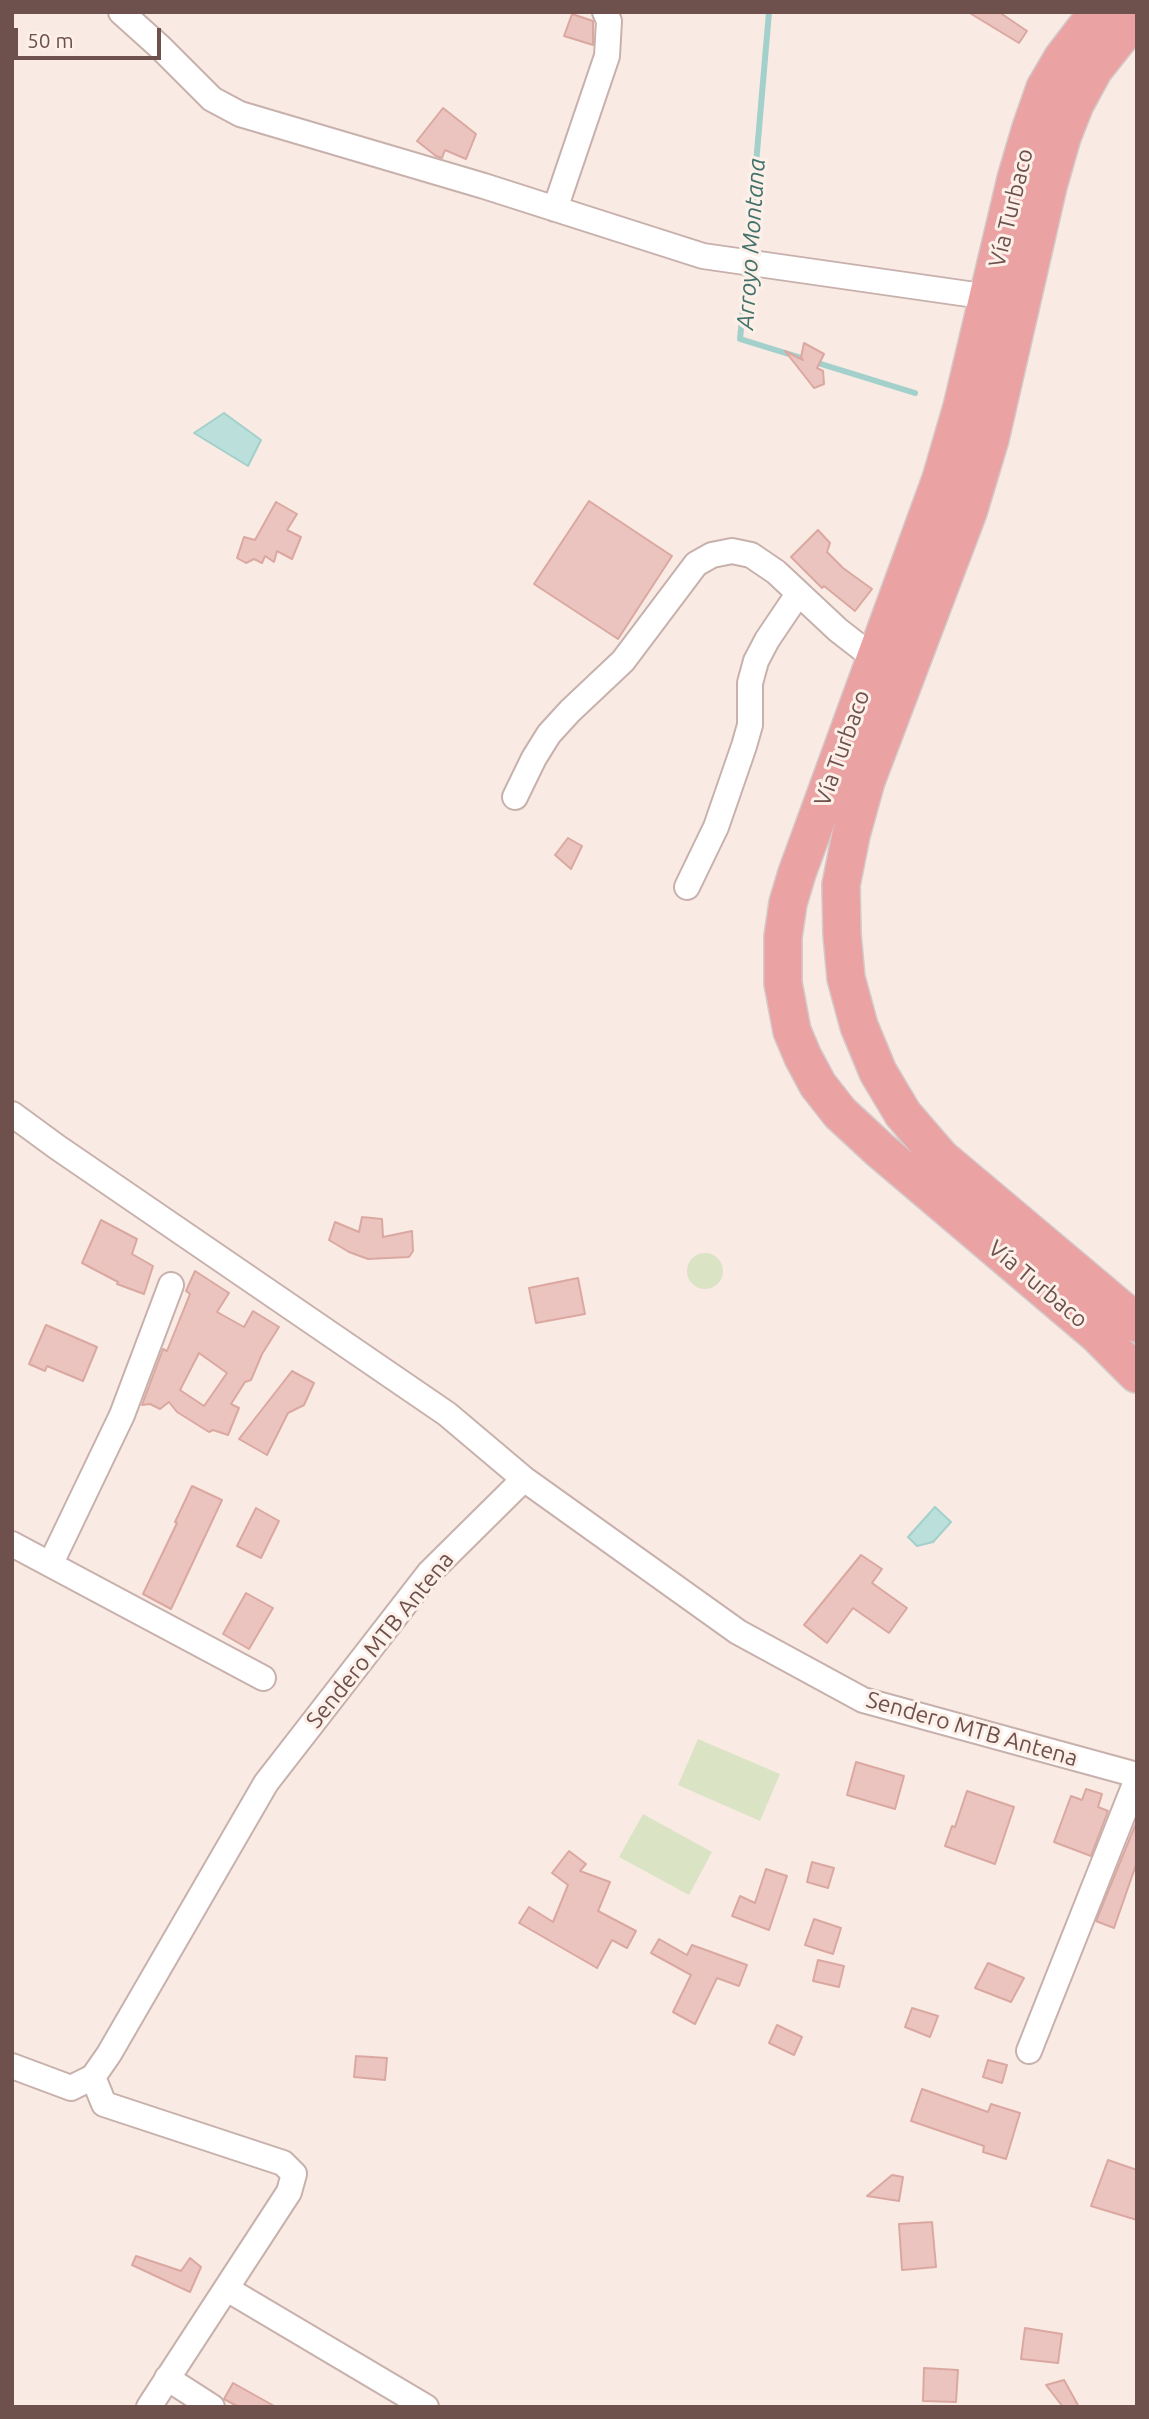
<!DOCTYPE html>
<meta charset="utf-8">
<style>
body{margin:0}
#map{position:relative;width:1149px;height:2419px;overflow:hidden;background:#f9ebe4;font-family:Ubuntu,sans-serif}
canvas{display:block}
.frame{position:absolute;inset:0;border:14px solid #6e504d;pointer-events:none}
.scale{position:absolute;left:14px;top:28px;width:147px;height:32px;box-sizing:border-box;border:4px solid #6e504d;border-top:0;padding-left:9px;font-size:21px;line-height:24px;white-space:nowrap;color:#6e504d;-webkit-text-stroke:5px #fcf0e9;paint-order:stroke}
</style>
<div id="map">
<canvas width="1149" height="2419"></canvas>
<div class="frame"></div>
<div class="scale">50 m</div>
</div>
<script>
const ctx = document.querySelector('canvas').getContext('2d');
ctx.lineJoin = 'round';
function paint(path, color) { ctx.fillStyle = color; ctx.fill(path, 'evenodd'); }
const poly = rows => new Path2D(rows.map(r => 'M' + r).join(''));
function trace(path, color, width, dash) { ctx.strokeStyle = color; ctx.lineWidth = width; ctx.lineCap = dash ? 'butt' : 'round'; ctx.setLineDash(dash || []); ctx.stroke(path); }
function label(font, color, halo, rows, align = 'center') {
  ctx.font = font + ' Ubuntu,sans-serif'; ctx.lineWidth = 6; ctx.setLineDash([]); ctx.textBaseline = 'middle'; ctx.strokeStyle = halo; ctx.fillStyle = color; for (const [text, x, y, turn = 0] of rows) {
    ctx.save(); ctx.translate(x, y); ctx.rotate((+turn || 0) * Math.PI / 180); ctx.textAlign = isNaN(turn) ? turn : align; if (halo) ctx.strokeText(text, 0, 0); ctx.fillText(text, 0, 0); ctx.restore();
  }
}
const green = poly([
 '687 1271a18 18 0 1 1 36 0a18 18 0 1 1-36 0Z',
 [698,1739,780,1774,760,1821,678,1785],
 [643,1814,712,1852,689,1895,619,1857]
]);
const water = poly([
 [224,413,261,440,248,466,194,433,224,413],
 [935,1507,951,1522,933,1542,917,1546,908,1537,935,1507]
]);
const stream = poly([
 [748,257,769,12],
 [747,268,740,339,915,393]
]);
const building = poly([
 [968,12,999,12,1027,31,1019,43,968,12],
 [572,14,593,21,593,45,564,36,572,14],
 [443,108,476,134,466,159,445,150,442,158,436,156,417,141,443,108],
 [804,343,824,354,817,368,823,371,824,384,814,388,785,351,803,360,801,357,804,343],
 [589,501,672,556,618,639,534,584,589,501],
 [276,502,297,514,287,530,301,537,292,559,277,551,274,562,265,556,262,563,254,559,246,563,237,558,244,537,255,540,276,502],
 [818,530,830,543,827,552,843,568,872,589,855,611,824,586,822,588,791,557,818,530],
 [568,838,582,846,571,869,555,855,568,838],
 [362,1217,382,1219,383,1237,412,1231,413,1251,409,1257,368,1259,349,1252,329,1240,335,1222,359,1232,362,1217],
 [101,1220,137,1239,132,1254,153,1266,144,1294,117,1284,118,1282,82,1263,101,1220],
 [195,1271,229,1293,217,1312,244,1327,253,1311,279,1327,262,1354,251,1380,245,1382,231,1404,239,1408,228,1435,213,1430,209,1432,177,1412,169,1402,160,1409,150,1404,142,1405,163,1349,167,1351,190,1294,186,1291,195,1271],
 [199,1353,227,1373,204,1406,180,1390,199,1353],
 [578,1278,585,1314,536,1323,529,1288,578,1278],
 [46,1325,97,1347,83,1381,47,1366,45,1371,29,1364,46,1325],
 [292,1371,314,1383,304,1405,288,1413,267,1455,239,1439,292,1371],
 [192,1486,222,1500,171,1609,143,1594,177,1523,175,1522,192,1486],
 [256,1508,279,1521,261,1558,237,1546,256,1508],
 [861,1555,882,1569,872,1583,907,1608,889,1633,853,1608,827,1643,804,1625,861,1555],
 [246,1593,273,1608,249,1649,223,1634,246,1593],
 [856,1762,904,1776,895,1809,847,1795,856,1762],
 [1086,1789,1102,1794,1098,1807,1108,1811,1091,1856,1054,1842,1071,1796,1082,1800,1086,1789],
 [967,1791,1014,1807,995,1864,945,1846,952,1826,955,1827,967,1791],
 [1137,1821,1137,1862,1114,1928,1096,1921,1137,1821],
 [569,1851,586,1864,580,1871,610,1882,598,1911,636,1931,627,1948,612,1940,597,1968,519,1923,529,1907,553,1922,568,1885,552,1873,569,1851],
 [812,1862,834,1868,828,1888,807,1882,812,1862],
 [766,1869,787,1876,769,1930,732,1916,740,1896,755,1903,766,1869],
 [814,1919,841,1928,833,1954,805,1945,814,1919],
 [659,1939,687,1955,692,1945,747,1965,739,1986,717,1978,695,2024,673,2012,691,1975,651,1953,659,1939],
 [818,1960,844,1966,839,1987,813,1981,818,1960],
 [988,1963,1024,1978,1011,2002,975,1988,988,1963],
 [912,2008,938,2016,930,2037,905,2027,912,2008],
 [777,2025,802,2037,794,2055,769,2043,777,2025],
 [356,2056,387,2058,385,2080,354,2077,356,2056],
 [988,2060,1007,2065,1002,2083,983,2077,988,2060],
 [922,2089,988,2112,991,2104,1020,2113,1006,2159,983,2152,984,2146,911,2121,922,2089],
 [1108,2160,1137,2170,1137,2220,1091,2206,1108,2160],
 [892,2175,903,2177,899,2201,867,2196,892,2175],
 [932,2222,936,2267,902,2270,899,2224,932,2222],
 [136,2256,181,2271,190,2258,201,2267,190,2292,132,2265,136,2256],
 [1025,2328,1062,2334,1058,2363,1021,2359,1025,2328],
 [924,2368,958,2370,956,2402,923,2401,924,2368],
 [1064,2380,1079,2407,1063,2407,1046,2385,1064,2380],
 [233,2383,276,2407,239,2407,224,2399,233,2383]
]);
const minor = poly([
 [121,12,160,47,212,99,240,114,484,186,703,256,989,297],
 [555,209,607,56,609,21,605,12],
 [515,797,534,758,549,734,570,711,623,661,696,564,712,555,732,551,751,555,776,572,838,630,874,658],
 [687,887,716,827,744,746,750,725,750,683,756,661,767,640,798,594],
 [12,1114,57,1147,447,1414,524,1479,738,1632,863,1700,1137,1775],
 [12,1544,263,1678],
 [51,1563,122,1415,171,1285],
 [1029,2051,1137,1779],
 [12,2066,71,2088,93,2077,109,2054,266,1783,429,1573,524,1479],
 [93,2077,104,2104,283,2163,294,2174,289,2192,149,2407],
 [227,2289,426,2407],
 [167,2378,212,2407]
]);
const highway = poly([
 [1098,12,1062,59,1045,88,1031,128,1016,179,962,407,941,479,797,873,788,903,783,937,783,983,792,1031,803,1057,818,1085,840,1113,880,1150,1098,1335,1137,1374],
 [1137,15,1094,69,1075,104,1062,137,1048,186,990,439,968,512,866,781,851,835,841,885,842,934,846,978,859,1026,878,1072,903,1114,941,1158,1137,1323]
]);
const streetNames = [
 ["Vía Turbaco",1011,208,-76],
 ["Vía Turbaco",842,748,-70],
 ["Vía Turbaco",1038,1284,40],
 ["Sendero MTB Antena",380,1640,-51],
 ["Sendero MTB Antena",972,1729,16]
];
const waterNames = [
 ["Arroyo Montana",751,244,-86]
];
paint(green, '#dae4c4');
paint(water, '#bbdfdb');
trace(water, '#a3d0cb', 2);
trace(stream, '#a3d0cb', 6);
paint(building, '#ebc4bf');
trace(building, '#dba8a1', 2);
trace(minor, '#c8b1ac', 28);
trace(highway, '#d4caca', 40);
trace(minor, '#fff', 24);
trace(highway, '#eba2a3', 37);
label('23px', '#6e504d', '#fcf0e9', streetNames);
label('italic 24px', '#43726c', '#fcf0e9', waterNames);
</script>
